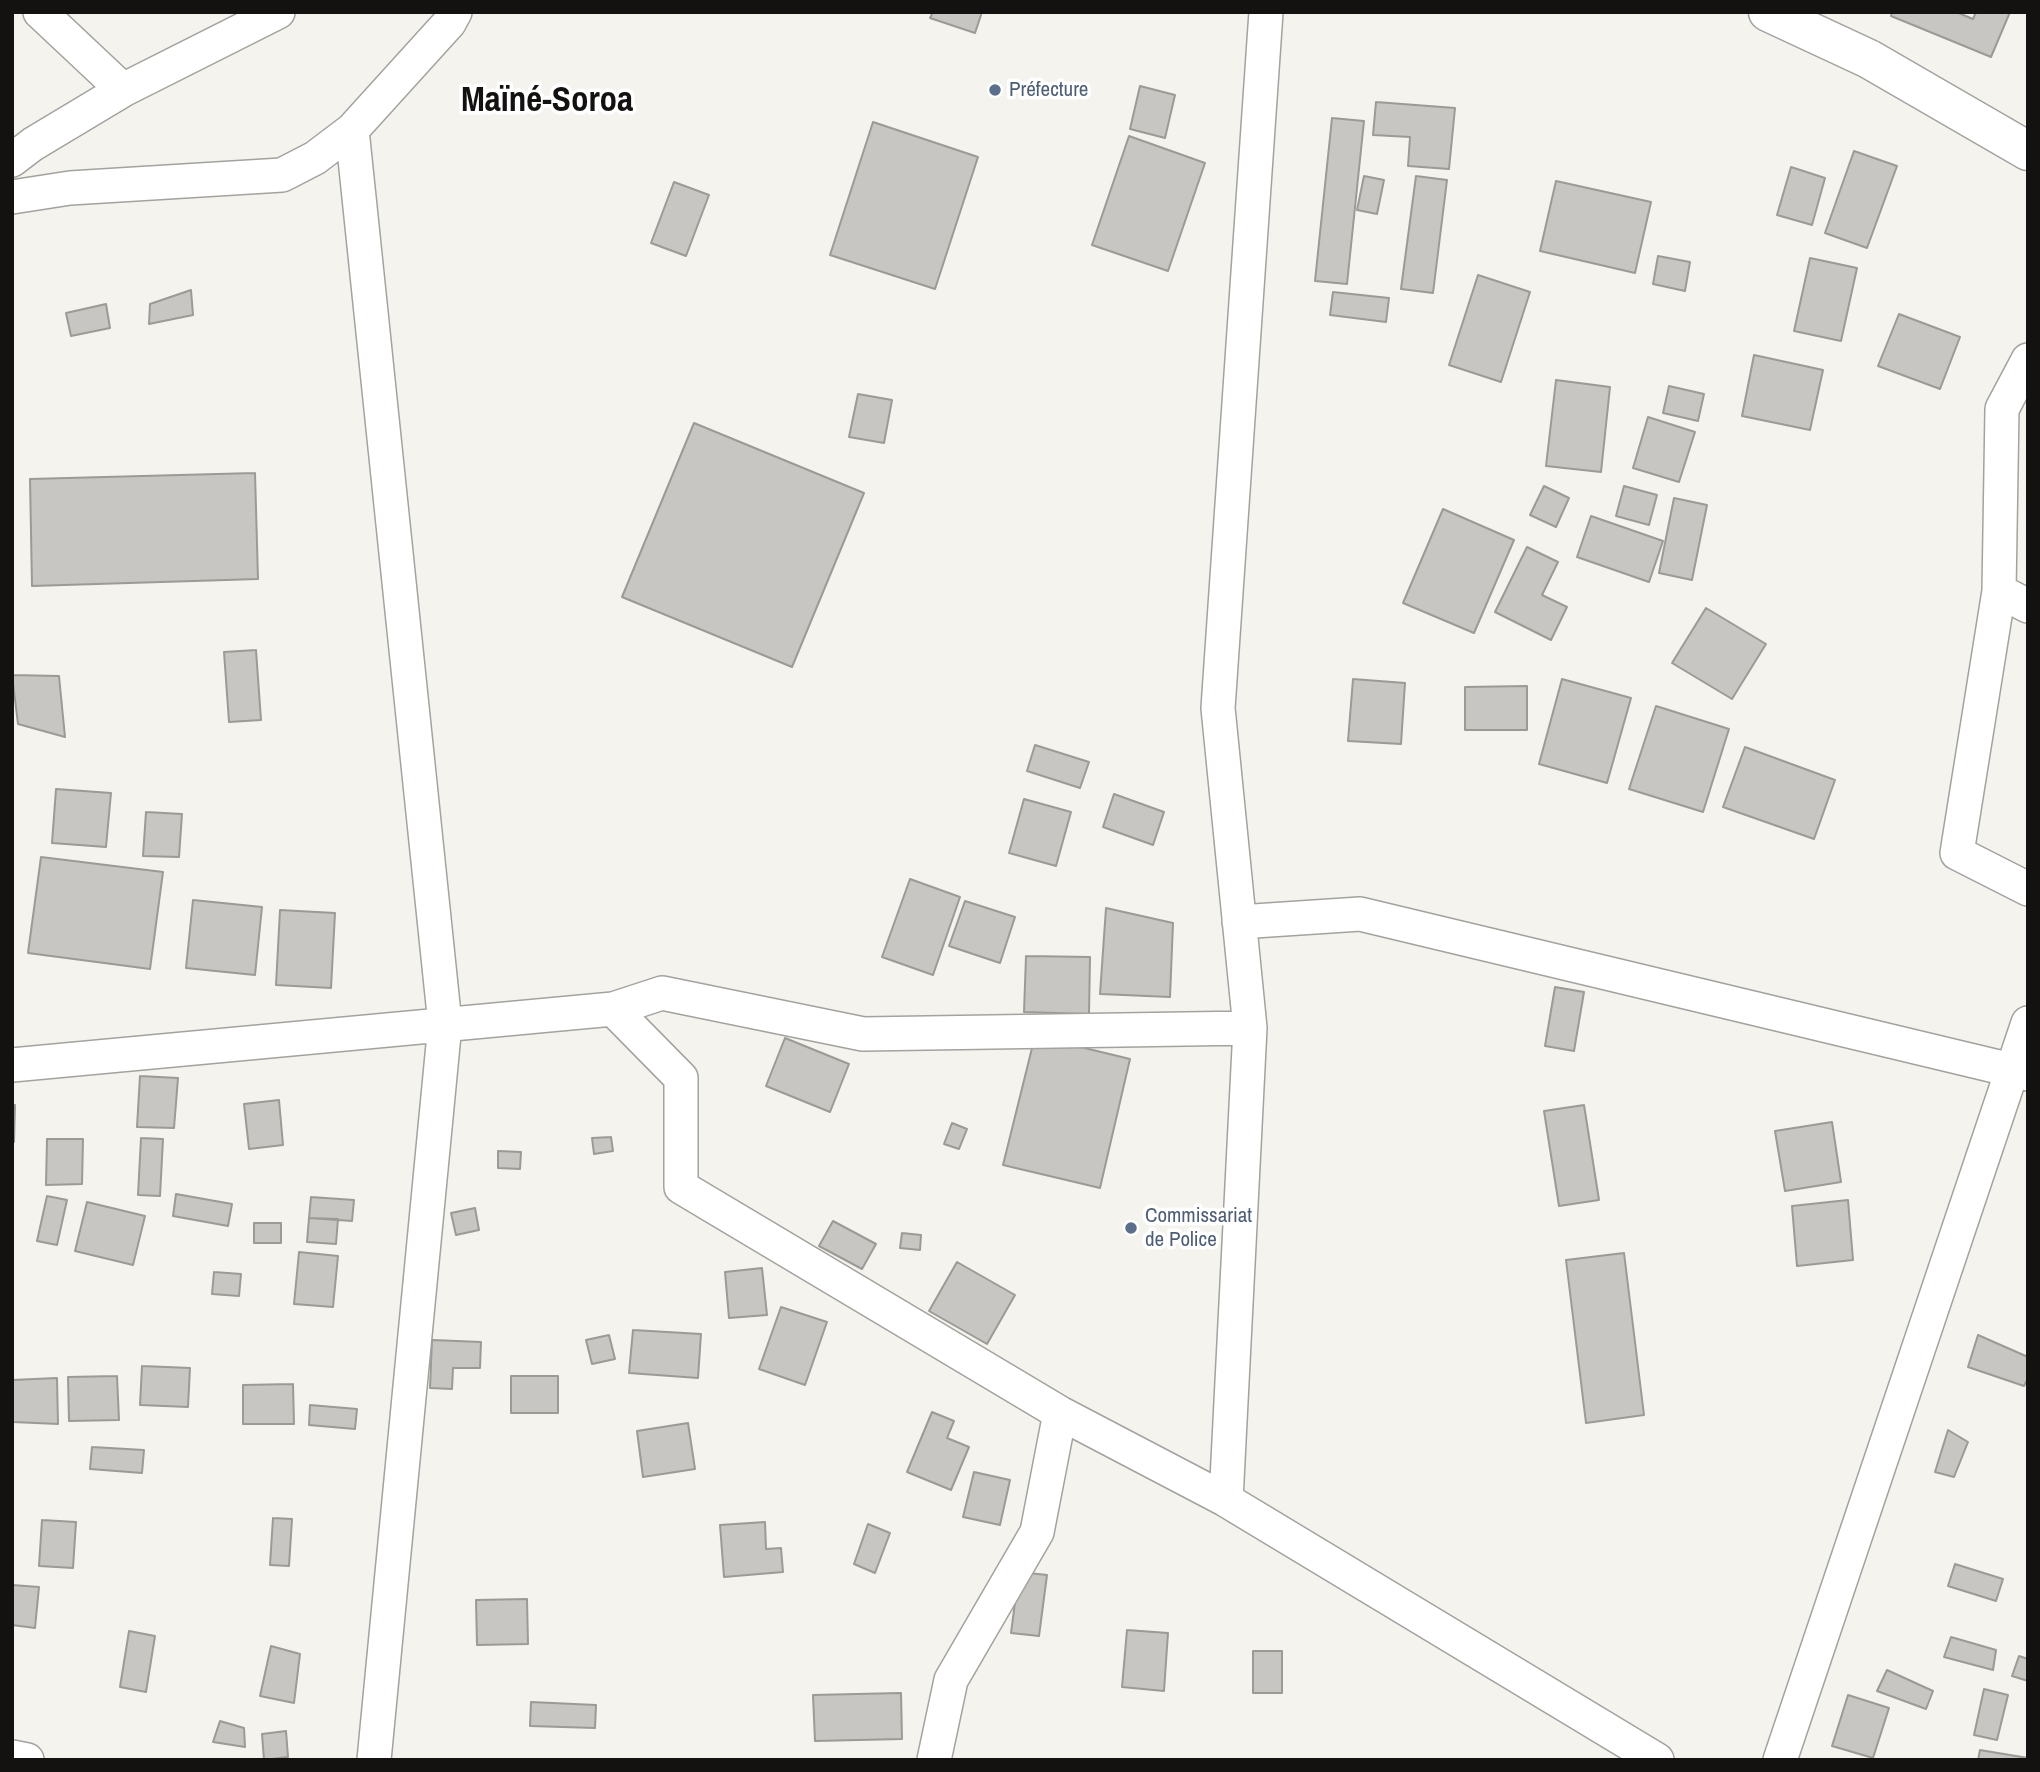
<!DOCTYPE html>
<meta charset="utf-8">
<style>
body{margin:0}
#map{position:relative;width:2040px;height:1772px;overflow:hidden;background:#f5f3ee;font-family:"Archivo Narrow",sans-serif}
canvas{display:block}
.frame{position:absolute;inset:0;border:14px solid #131211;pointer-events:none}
</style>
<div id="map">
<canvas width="2040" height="1772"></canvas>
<div class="frame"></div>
</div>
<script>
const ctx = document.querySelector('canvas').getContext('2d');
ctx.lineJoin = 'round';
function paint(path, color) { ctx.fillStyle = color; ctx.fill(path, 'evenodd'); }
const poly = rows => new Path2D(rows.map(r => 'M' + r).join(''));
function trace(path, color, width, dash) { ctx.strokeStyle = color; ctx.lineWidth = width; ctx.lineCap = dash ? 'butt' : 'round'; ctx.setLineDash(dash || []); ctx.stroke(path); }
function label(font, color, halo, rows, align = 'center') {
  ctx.font = font + ' "Archivo Narrow",sans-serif'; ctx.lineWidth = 7; ctx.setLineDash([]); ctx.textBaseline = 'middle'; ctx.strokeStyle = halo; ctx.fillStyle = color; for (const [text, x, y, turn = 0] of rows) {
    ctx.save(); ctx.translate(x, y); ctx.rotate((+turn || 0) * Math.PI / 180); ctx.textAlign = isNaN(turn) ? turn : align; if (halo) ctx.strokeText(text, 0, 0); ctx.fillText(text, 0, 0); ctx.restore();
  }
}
const building = poly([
 [933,12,982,12,975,33,930,18,933,12],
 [1892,12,1956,12,1973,19,1976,12,2010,12,1991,57,1891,16,1892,12],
 [1140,86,1175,95,1165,138,1130,129,1140,86],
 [1376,102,1455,108,1449,169,1408,166,1410,137,1373,135,1376,102],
 [1332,118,1364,121,1347,284,1315,281,1332,118],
 [873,122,978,157,935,289,830,255,873,122],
 [1129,136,1205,163,1168,271,1092,245,1129,136],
 [1854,151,1897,166,1867,248,1825,233,1854,151],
 [1791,167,1825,178,1812,225,1777,215,1791,167],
 [1364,176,1384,180,1377,214,1357,210,1364,176],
 [1416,176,1447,180,1433,293,1401,289,1416,176],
 [1556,181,1651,202,1635,273,1540,251,1556,181],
 [674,182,709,195,686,256,651,243,674,182],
 [1658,256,1690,262,1685,291,1653,284,1658,256],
 [1810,258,1857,268,1841,341,1794,331,1810,258],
 [1478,275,1530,292,1501,382,1449,365,1478,275],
 [191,290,193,315,149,324,150,304,191,290],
 [1333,292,1389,298,1386,322,1330,315,1333,292],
 [106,304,110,328,71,336,66,313,106,304],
 [1899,314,1960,337,1940,389,1878,366,1899,314],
 [1754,355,1823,370,1810,430,1742,416,1754,355],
 [1556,380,1610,387,1601,472,1546,466,1556,380],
 [1669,386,1704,394,1698,421,1663,413,1669,386],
 [858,394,892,400,884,443,849,437,858,394],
 [1648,417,1695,432,1679,482,1633,468,1648,417],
 [694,423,864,493,792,667,622,597,694,423],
 [255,473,258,579,32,586,30,479,255,473],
 [1544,486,1569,498,1556,527,1530,515,1544,486],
 [1624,486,1657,495,1649,525,1616,516,1624,486],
 [1674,498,1707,505,1692,580,1659,573,1674,498],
 [1443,509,1514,540,1474,633,1403,603,1443,509],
 [1591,516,1663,541,1649,582,1577,557,1591,516],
 [1527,547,1558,562,1542,595,1567,607,1551,640,1495,612,1527,547],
 [1706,608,1766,644,1732,699,1672,663,1706,608],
 [256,650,261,720,229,722,224,652,256,650],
 [12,675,59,676,65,737,18,724,12,675],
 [1353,679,1405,683,1401,744,1348,741,1353,679],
 [1562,679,1631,698,1607,783,1539,764,1562,679],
 [1527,686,1527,730,1465,730,1465,687,1527,686],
 [1656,706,1729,729,1703,812,1629,789,1656,706],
 [1035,745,1089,762,1080,788,1027,771,1035,745],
 [1745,747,1835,780,1814,839,1723,807,1745,747],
 [56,789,111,793,106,847,52,843,56,789],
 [1114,794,1164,812,1153,845,1103,827,1114,794],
 [1024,799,1071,812,1056,866,1009,853,1024,799],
 [146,812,182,814,179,857,143,856,146,812],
 [41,857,163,872,150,969,28,953,41,857],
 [910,879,960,897,933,975,882,957,910,879],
 [193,900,262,907,255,975,186,968,193,900],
 [965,901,1015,917,1000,963,949,946,965,901],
 [1106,908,1173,923,1170,997,1100,994,1106,908],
 [280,910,335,913,331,988,276,985,280,910],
 [1026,956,1090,957,1089,1014,1024,1012,1026,956],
 [1555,987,1584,992,1574,1051,1545,1046,1555,987],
 [1035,1036,1130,1059,1100,1188,1003,1165,1035,1036],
 [785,1038,849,1064,830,1112,766,1086,785,1038],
 [140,1076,178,1078,174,1128,137,1127,140,1076],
 [279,1100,283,1145,249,1149,244,1104,279,1100],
 [12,1105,15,1105,14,1142,12,1142,12,1105],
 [1584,1105,1599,1200,1559,1206,1544,1111,1584,1105],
 [1832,1122,1841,1182,1785,1191,1775,1131,1832,1122],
 [952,1123,967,1129,959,1149,944,1144,952,1123],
 [611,1137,613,1151,594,1154,592,1138,611,1137],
 [141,1138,163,1139,160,1196,138,1195,141,1138],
 [47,1139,83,1139,82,1184,46,1185,47,1139],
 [498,1151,521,1152,520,1169,498,1168,498,1151],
 [176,1194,232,1204,228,1226,173,1216,176,1194],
 [47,1196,67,1200,57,1245,37,1241,47,1196],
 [311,1197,354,1200,352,1221,309,1218,311,1197],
 [1848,1200,1853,1260,1797,1266,1792,1206,1848,1200],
 [87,1202,145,1216,133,1265,75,1251,87,1202],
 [475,1208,479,1230,456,1235,451,1213,475,1208],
 [309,1218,338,1219,336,1244,307,1242,309,1218],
 [833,1221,876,1244,862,1269,819,1246,833,1221],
 [254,1223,281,1223,281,1243,254,1243,254,1223],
 [902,1233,921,1235,920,1250,900,1248,902,1233],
 [299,1252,338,1256,333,1307,294,1304,299,1252],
 [1624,1253,1644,1415,1586,1423,1566,1260,1624,1253],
 [957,1262,1015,1295,987,1344,929,1311,957,1262],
 [762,1268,767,1315,729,1318,725,1272,762,1268],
 [214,1272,241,1274,239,1296,212,1294,214,1272],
 [781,1307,827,1322,805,1385,759,1369,781,1307],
 [633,1330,701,1334,698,1378,629,1373,633,1330],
 [609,1335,615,1359,592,1364,586,1340,609,1335],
 [1978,1335,2028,1357,2028,1378,2024,1386,1968,1367,1978,1335],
 [432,1340,481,1342,480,1368,453,1368,452,1389,430,1388,432,1340],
 [142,1366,190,1368,188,1407,140,1405,142,1366],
 [117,1376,119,1420,69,1421,68,1377,117,1376],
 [511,1376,558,1376,558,1413,511,1413,511,1376],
 [57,1378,58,1424,13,1422,12,1380,57,1378],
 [293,1384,294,1424,243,1424,243,1385,293,1384],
 [310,1405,357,1409,355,1429,309,1425,310,1405],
 [932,1412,954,1421,947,1438,969,1447,951,1490,907,1472,932,1412],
 [688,1423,695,1469,643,1477,637,1431,688,1423],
 [1948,1430,1968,1442,1954,1477,1935,1472,1948,1430],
 [92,1447,144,1450,142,1473,90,1469,92,1447],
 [974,1472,1010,1480,1000,1525,963,1517,974,1472],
 [273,1518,292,1519,289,1566,270,1565,273,1518],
 [42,1520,76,1522,73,1568,39,1566,42,1520],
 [765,1522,766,1549,781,1548,783,1572,724,1577,720,1525,765,1522],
 [868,1524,890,1533,875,1573,854,1564,868,1524],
 [1955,1564,2003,1579,1996,1601,1948,1586,1955,1564],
 [1019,1572,1047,1575,1039,1636,1011,1633,1019,1572],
 [12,1585,39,1587,35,1628,12,1625,12,1585],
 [527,1599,528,1644,477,1645,476,1600,527,1599],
 [1127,1630,1168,1633,1164,1691,1122,1687,1127,1630],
 [129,1631,155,1636,146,1692,120,1687,129,1631],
 [1951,1637,1996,1650,1993,1670,1944,1657,1951,1637],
 [271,1646,300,1654,294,1703,260,1696,271,1646],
 [1253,1651,1282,1651,1282,1693,1253,1693,1253,1651],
 [2019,1656,2028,1659,2028,1681,2012,1676,2019,1656],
 [1887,1670,1933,1691,1926,1709,1877,1691,1887,1670],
 [1984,1689,2008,1695,1997,1740,1974,1735,1984,1689],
 [901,1693,902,1739,815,1741,813,1695,901,1693],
 [1848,1695,1889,1708,1873,1758,1832,1746,1848,1695],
 [531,1702,596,1705,595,1728,530,1726,531,1702],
 [220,1721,244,1728,245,1747,213,1742,220,1721],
 [286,1731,288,1757,264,1760,262,1734,286,1731],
 [1980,1750,2028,1758,2028,1760,1978,1760,1980,1750]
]);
const street = poly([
 [40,12,123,90],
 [352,130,445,1024,374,1760],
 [12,160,33,144,123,90,278,12],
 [12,197,70,188,282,175,315,158,352,130,449,23,455,12],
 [2028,360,2002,409,1999,591,1957,853,2028,889],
 [1999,591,2028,606],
 [1239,922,1360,914,2028,1074],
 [613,1009,681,1078,681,1187,1060,1413,1226,1500,1657,1760],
 [12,1065,613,1009,662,993,863,1034,1250,1028],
 [1226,1500,1250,1028,1218,708,1266,12],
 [12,1757,27,1760],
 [934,1760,951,1680,1037,1532,1060,1413],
 [1780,1760,2028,1023]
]);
const secondary = poly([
 [1768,12,1869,59,2028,151]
]);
const markers = [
 [995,90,7,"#5c6f8a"],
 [1131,1228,7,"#5c6f8a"]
];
const serviceNames = [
 ["Préfecture",1009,90],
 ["Commissariat",1145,1216],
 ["de Police",1145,1240]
];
const townNames = [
 ["Maïné-Soroa",547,102]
];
paint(building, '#c8c6c2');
trace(building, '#9b9a95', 2);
trace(street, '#a4a29e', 36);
trace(secondary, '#a4a29e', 41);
trace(street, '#fff', 33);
trace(secondary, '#fff', 38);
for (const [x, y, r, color] of markers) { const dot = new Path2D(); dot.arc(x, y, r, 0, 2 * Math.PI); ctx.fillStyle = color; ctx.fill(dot); trace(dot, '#fff', 2.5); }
label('21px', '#4e5e75', '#fff', serviceNames, 'left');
label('bold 35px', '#131211', '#fff', townNames);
</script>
